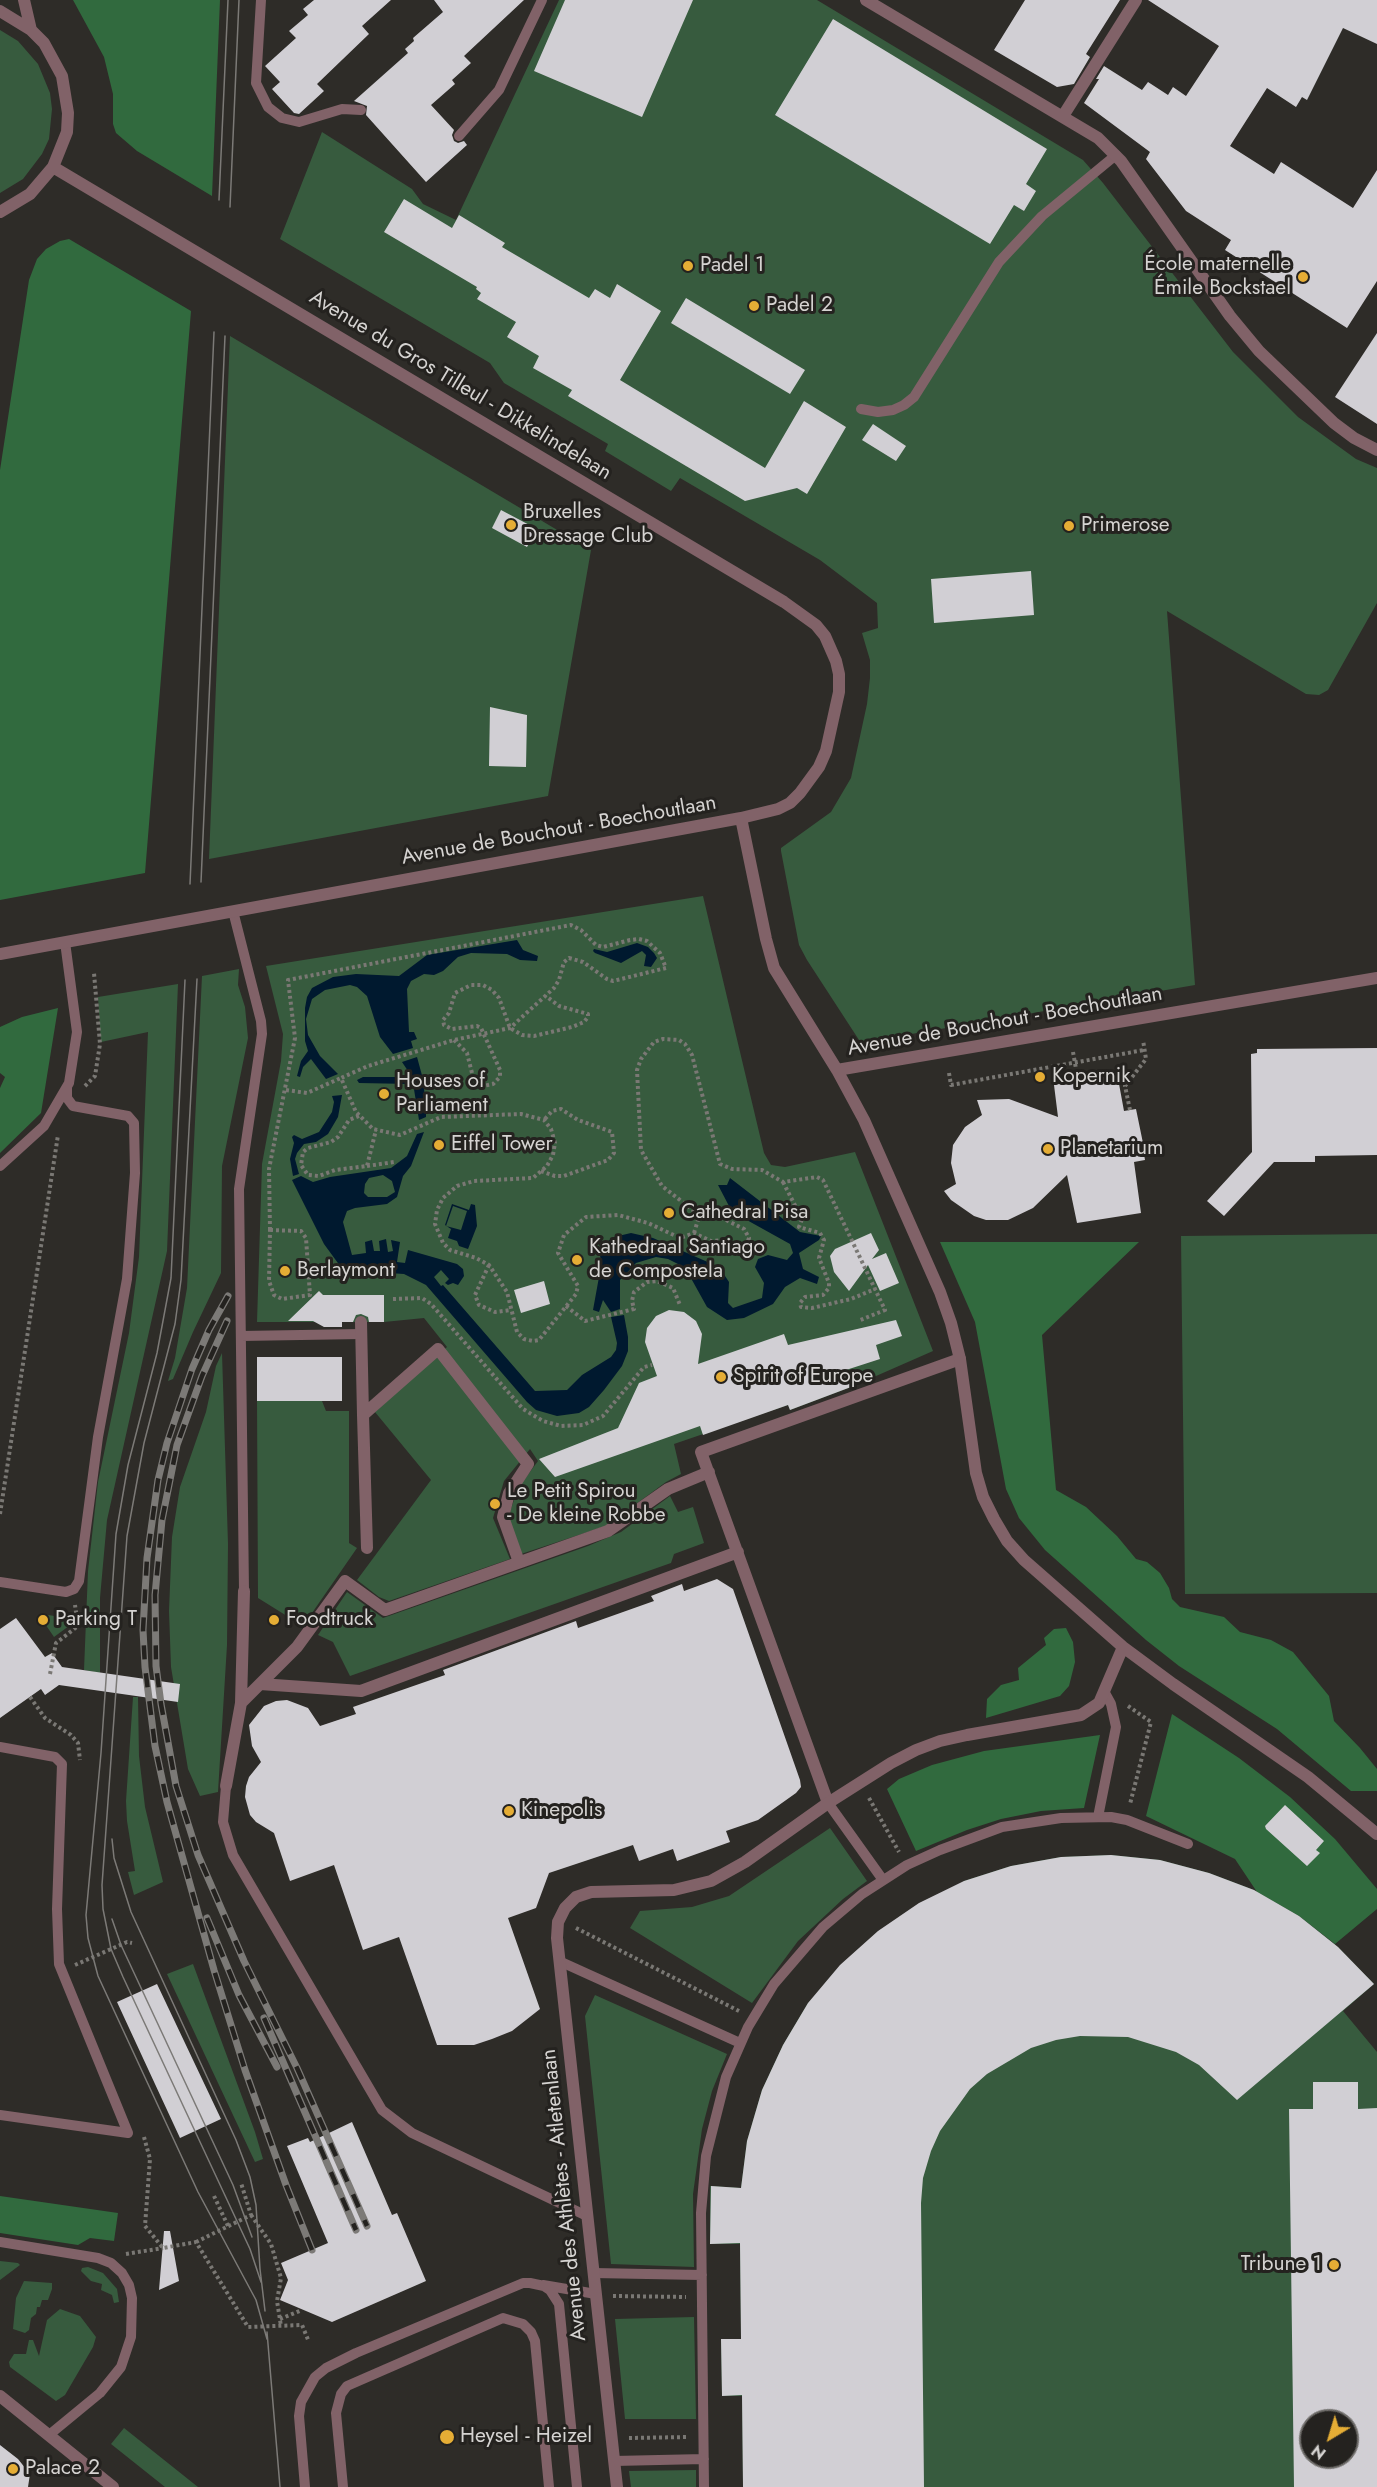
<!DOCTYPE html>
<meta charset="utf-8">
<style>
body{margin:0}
#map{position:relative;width:1377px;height:2487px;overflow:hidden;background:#2e2c28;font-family:Jost,sans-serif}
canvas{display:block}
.north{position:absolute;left:1299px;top:2409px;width:60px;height:60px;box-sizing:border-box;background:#24221f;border:2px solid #6b6966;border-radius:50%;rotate:218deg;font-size:16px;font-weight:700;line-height:24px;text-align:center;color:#d5d3d1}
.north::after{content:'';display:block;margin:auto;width:21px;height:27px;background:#e5ad35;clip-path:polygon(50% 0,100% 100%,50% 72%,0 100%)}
</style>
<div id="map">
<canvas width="1377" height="2487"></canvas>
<div class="north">N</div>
</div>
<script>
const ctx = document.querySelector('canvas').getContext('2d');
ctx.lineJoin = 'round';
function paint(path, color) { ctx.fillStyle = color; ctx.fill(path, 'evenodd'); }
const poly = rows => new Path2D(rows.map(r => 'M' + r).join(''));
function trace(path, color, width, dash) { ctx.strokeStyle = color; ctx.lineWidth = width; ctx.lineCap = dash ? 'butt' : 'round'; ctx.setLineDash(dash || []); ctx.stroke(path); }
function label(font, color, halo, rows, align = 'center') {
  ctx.font = font + ' Jost,sans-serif'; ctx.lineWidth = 6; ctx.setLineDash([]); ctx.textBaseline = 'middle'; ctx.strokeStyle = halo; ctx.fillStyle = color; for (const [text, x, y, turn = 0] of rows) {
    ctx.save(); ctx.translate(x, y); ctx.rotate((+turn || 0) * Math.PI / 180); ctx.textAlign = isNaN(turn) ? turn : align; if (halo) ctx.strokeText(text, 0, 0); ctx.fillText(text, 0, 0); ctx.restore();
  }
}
const green = poly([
 [559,0,817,0,1083,160,1103,183,1233,352,1298,417,1356,459,1377,468,1377,603,1328,690,1319,695,1306,694,1167,611,1195,985,865,1042,859,1040,807,960,799,945,781,851,781,848,831,812,851,778,867,704,870,678,870,660,862,633,878,628,877,603,820,560,680,478,671,491,605,451,608,444,504,383,490,363,280,239,322,132,412,189,423,204,456,220],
 [0,30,18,41,38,64,50,93,52,109,49,139,42,154,23,179,0,193],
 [230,336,591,550,548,796,209,859],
 [703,896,764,1153,771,1165,785,1167,855,1152,933,1351,851,1387,790,1410,788,1405,674,1444,681,1474,666,1482,606,1526,521,1554,508,1518,518,1488,538,1461,530,1449,504,1481,493,1518,510,1559,389,1601,379,1597,357,1580,431,1480,375,1412,447,1347,424,1318,384,1322,257,1322,262,1164,281,1061,283,1034,266,966],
 [239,969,238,985,245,1007,248,1038,222,1166,221,1273,193,1332,173,1379,168,1381,175,1358,187,1288,202,976],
 [178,984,167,1251,107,1520,100,1598,100,1673,84,1670,88,1571,98,1482,129,1333,139,1257,148,1032,101,1042,98,997],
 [1377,1234,1377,1593,1185,1594,1181,1236],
 [222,1353,228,1544,227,1645,218,1792,200,1796,188,1769,171,1667,169,1611,172,1537,180,1487,206,1412,216,1366],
 [257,1401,322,1401,326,1411,349,1411,349,1543,357,1548,303,1626,258,1598],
 [670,1496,678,1512,693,1507,704,1543,674,1554,671,1563,350,1676,333,1642,318,1635,347,1592,383,1618,588,1546,621,1532],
 [42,1614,73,1619,73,1623,54,1637,41,1618],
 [133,1697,138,1697,139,1756,145,1807,163,1882,134,1895,128,1872,135,1871,127,1821,126,1801],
 [830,1828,867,1881,843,1899,798,1941,752,2003,630,1928,640,1911,692,1907,729,1896],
 [1111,1855,1160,1860,1209,1873,1254,1890,1299,1916,1338,1947,1374,1984,1343,2011,1377,2052,1377,2487,743,2487,742,2396,722,2396,721,2339,741,2339,740,2244,710,2244,710,2186,741,2188,747,2141,762,2090,783,2045,808,2003,964,1881,1011,1866,1061,1857],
 [1311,2421,1347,2421,1347,2457,1311,2457],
 [193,1964,255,2132,263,2159,255,2162,167,1974],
 [595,1995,727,2054,712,2091,702,2129,693,2194,694,2267,611,2264,585,2016],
 [0,2261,18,2263,20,2265,0,2280],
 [88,2267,103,2273,117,2289,119,2302,114,2303,112,2295,101,2290,102,2284,91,2281,81,2271,82,2268],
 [24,2281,52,2283,52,2289,48,2300,42,2300,40,2307,37,2307,36,2314,31,2318,29,2330,25,2333,13,2329,16,2298],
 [60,2309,80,2316,96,2337,93,2347,65,2395,56,2401,10,2367,9,2362,14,2354,26,2354,29,2340,33,2340,39,2356,47,2320],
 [694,2317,696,2419,625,2419,615,2319],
 [124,2428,198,2487,165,2487,111,2444],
 [696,2470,696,2487,631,2487,629,2471]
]);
const forest = poly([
 [73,0,220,0,212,196,137,151,116,133,113,124,113,94,104,57],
 [69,239,191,311,145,873,0,900,0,470,29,280,37,259,46,249,60,241],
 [58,1008,41,1113,0,1153,0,1088,5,1077,0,1073,0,1027,22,1017],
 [940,1242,1139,1242,1042,1335,1056,1490,1086,1507,1117,1536,1136,1559,1147,1562,1160,1573,1169,1588,1172,1599,1180,1607,1224,1617,1240,1632,1271,1640,1293,1652,1329,1696,1334,1721,1360,1748,1377,1769,1377,1791,1351,1791,1277,1729,1179,1666,1146,1640,1045,1550,1019,1518,1006,1489,975,1322],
 [1066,1628,1073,1642,1075,1662,1069,1686,1060,1696,986,1718,987,1699,1001,1685,1019,1680,1018,1668,1046,1645,1044,1638,1054,1629],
 [1172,1714,1239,1758,1290,1797,1335,1839,1377,1889,1377,1909,1335,1944,1299,1916,1257,1892,1235,1859,1146,1816],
 [1100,1735,1084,1808,1041,1811,1001,1819,967,1830,916,1851,887,1789,899,1779,932,1765,984,1751],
 [0,2196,118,2213,114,2241,90,2238,78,2245,0,2233]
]);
const water = poly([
 [517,940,523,950,538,956,537,961,520,960,507,954,471,953,458,957,443,971,434,975,424,974,411,981,407,989,409,1032,414,1032,417,1039,411,1041,413,1048,393,1054,380,1037,367,996,357,987,350,985,325,990,312,999,306,1019,308,1035,320,1056,338,1074,326,1079,311,1059,303,1067,300,1077,297,1076,301,1061,308,1051,305,1041,305,1008,307,997,312,988,333,977,356,974,399,976,427,955],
 [637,943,648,947,654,953,657,958,651,967,644,966,646,955,642,951,621,963,595,953,593,951,594,949,607,952],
 [417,1057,423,1079,426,1107,426,1117,419,1120,412,1077,402,1062],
 [363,1077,410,1077,411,1084,359,1083,357,1080],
 [342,1095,338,1117,328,1134,316,1142,304,1144,297,1153,295,1159,299,1174,293,1176,290,1159,294,1143,292,1137,294,1135,302,1139,319,1132,332,1112,334,1102,332,1096],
 [424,1132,411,1166,403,1176,397,1197,387,1204,355,1208,347,1211,343,1222,352,1255,366,1253,365,1242,372,1240,374,1251,380,1251,379,1241,386,1239,388,1252,393,1251,391,1240,400,1242,397,1262,405,1263,408,1250,457,1264,463,1269,464,1276,458,1285,453,1283,448,1285,445,1283,449,1279,441,1270,434,1277,441,1286,443,1285,535,1391,567,1390,582,1375,611,1357,616,1350,617,1343,611,1317,624,1315,628,1337,628,1351,622,1366,604,1390,589,1407,579,1413,557,1416,536,1410,527,1402,426,1285,404,1274,343,1270,324,1244,292,1180,301,1176,313,1182,330,1177,391,1168,407,1156,417,1134],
 [383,1175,392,1181,395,1192,387,1197,368,1197,364,1193,365,1184,369,1178],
 [730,1178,800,1232,821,1236,819,1240,799,1253,803,1269,819,1277,817,1284,800,1278,785,1287,773,1304,744,1318,727,1320,707,1307,687,1271,682,1266,668,1259,656,1257,636,1263,620,1280,620,1309,611,1312,603,1300,599,1312,593,1310,599,1277,603,1277,600,1255,607,1242,614,1237,631,1233,653,1238,719,1267,729,1282,728,1303,733,1308,762,1298,764,1283,755,1267,758,1259,768,1255,787,1260,793,1253,790,1244,745,1219,729,1206,718,1185,727,1185],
 [452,1204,469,1210,471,1204,475,1205,477,1226,468,1249,459,1246,457,1241,448,1238,451,1229,445,1225],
 [453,1206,467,1211,461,1230,446,1226]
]);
const building = poly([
 [314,0,391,0,362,26,369,34,317,84,324,91,299,114,294,113,272,89,280,82,265,66,296,38,289,31,308,15,303,9],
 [434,0,524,0,464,56,471,63,452,80,455,84,431,105,454,130,452,135,454,141,458,143,464,141,467,145,426,182,366,115,367,106,354,101,408,53,405,49,414,41,413,38,443,12],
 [565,0,693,0,642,117,534,71],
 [1025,0,1120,0,1086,54,1090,57,1074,84,1057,87,994,50],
 [1148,0,1377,0,1377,44,1343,28,1307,100,1302,97,1296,107,1267,88,1230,146,1274,174,1281,162,1353,208,1377,170,1377,281,1347,328,1225,250,1231,240,1186,211,1146,159,1150,152,1084,103,1099,79,1096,79,1104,66,1142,90,1148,82,1168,95,1173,87,1186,96,1219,46],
 [833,19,1047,149,1026,184,1036,191,1024,211,1014,205,990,244,775,115],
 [404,199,452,228,459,215,505,243,502,247,589,298,595,289,610,298,617,284,661,311,620,380,765,468,804,401,846,427,807,494,797,488,745,501,568,396,572,390,533,368,539,356,507,337,516,322,477,299,481,293,476,289,477,287,384,232],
 [686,298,805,370,790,394,671,323],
 [1377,333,1377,424,1335,397],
 [873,424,906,446,896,461,862,440],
 [501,510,537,529,527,547,492,528],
 [1031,571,1034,615,934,623,931,579],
 [490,707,527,715,526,767,489,766],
 [1377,1048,1377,1155,1315,1156,1315,1162,1274,1162,1224,1216,1207,1201,1252,1152,1251,1054,1257,1053,1257,1049],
 [1117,1073,1124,1111,1136,1109,1144,1148,1143,1148,1145,1160,1134,1162,1141,1213,1077,1223,1067,1175,1033,1208,1008,1220,986,1220,974,1216,951,1200,944,1191,956,1184,951,1163,953,1145,965,1127,982,1115,977,1100,1009,1099,1058,1117,1054,1085],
 [871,1233,879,1250,872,1259,886,1253,899,1283,880,1291,868,1265,849,1291,834,1272,830,1256,835,1249],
 [544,1281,550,1304,521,1313,514,1290],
 [319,1291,323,1295,384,1295,384,1322,369,1322,368,1317,361,1314,356,1315,353,1322,342,1322,342,1327,324,1327,313,1321,288,1321],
 [669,1310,684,1312,696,1321,702,1334,698,1364,784,1334,788,1345,896,1320,902,1336,876,1345,880,1359,846,1370,851,1387,790,1410,788,1405,703,1435,700,1426,555,1477,539,1459,618,1428,639,1383,657,1376,645,1342,647,1328,656,1316],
 [257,1357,342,1357,342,1401,257,1401],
 [717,1579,733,1589,800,1780,801,1787,796,1793,758,1820,726,1831,730,1842,677,1861,673,1849,639,1861,633,1845,549,1873,536,1908,508,1918,540,2009,512,2031,492,2039,474,2045,437,2045,399,1937,363,1950,334,1865,290,1881,274,1833,256,1822,250,1815,245,1797,246,1786,249,1777,261,1762,252,1746,249,1725,264,1706,276,1701,287,1700,308,1708,320,1726,356,1714,353,1707,445,1675,443,1670,576,1621,578,1628,654,1601,651,1596,682,1584,684,1591],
 [16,1618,45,1657,52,1653,62,1667,180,1684,178,1702,59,1685,45,1695,41,1689,0,1718,0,1629],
 [1285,1805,1324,1841,1316,1850,1320,1853,1307,1866,1266,1829,1265,1826],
 [1111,1855,1160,1860,1209,1873,1254,1890,1299,1916,1338,1947,1374,1984,1237,2100,1199,2065,1176,2052,1128,2037,1080,2036,1056,2040,1031,2048,987,2074,970,2089,940,2131,931,2151,923,2178,921,2203,924,2487,743,2487,742,2395,722,2396,721,2339,741,2339,740,2243,710,2244,711,2186,741,2188,747,2141,762,2090,783,2045,808,2003,840,1965,878,1931,919,1903,964,1881,1011,1866,1061,1857],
 [157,1984,221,2119,180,2138,117,2002],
 [1313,2082,1358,2082,1358,2109,1377,2108,1377,2487,1294,2487,1289,2109,1313,2109],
 [1311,2421,1347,2421,1347,2457,1311,2457],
 [352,2122,392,2215,397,2213,426,2281,332,2322,280,2300,288,2280,281,2263,328,2243,287,2146,308,2138,310,2142],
 [164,2231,170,2231,179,2281,159,2290],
 [0,2445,18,2459,30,2474,28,2487,0,2487]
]);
const path = poly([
 [454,1040,467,1053,473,1077,478,1083,483,1086,493,1084,500,1077,500,1070,481,1028,477,1026,452,1029,444,1025,443,1020,449,1013,455,993,471,985,483,985,492,990,499,998,510,1028,522,1035,534,1036,572,1027,584,1022,588,1017,588,1014,559,1006,546,996],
 [1073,1052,1078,1080],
 [949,1073,951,1085,1144,1050],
 [85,1086,95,1076,100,1044,94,973],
 [286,1090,307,1093,341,1078],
 [1130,1110,1125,1086,1146,1059,1143,1040],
 [359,1116,349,1120,338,1137,331,1142,308,1148,303,1152,301,1165,308,1175,319,1176,335,1170,367,1166,376,1130],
 [367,1166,394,1162],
 [541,1171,555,1176,564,1176,608,1160,614,1153,612,1132,578,1120,561,1109,552,1111,544,1120],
 [783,1182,802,1219,799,1227,820,1233,824,1240,819,1258,829,1283,829,1288,823,1295,805,1297,800,1303,801,1307,812,1308,851,1299,875,1289],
 [270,1230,269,1169,295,1038,288,980,571,925,581,930,596,945,603,947,630,940,639,939,647,941,660,953,666,968,613,981,607,979,583,962,569,958,564,962,559,980,554,988,510,1028,454,1040,368,1066,341,1078,356,1112,373,1129,400,1135,441,1117,521,1114,544,1120,551,1129,555,1143,553,1155,547,1166,533,1178,474,1181,457,1186,443,1198,437,1210,435,1224,443,1243,450,1250,476,1258,489,1265,507,1292,517,1332,524,1339,533,1341,539,1340,576,1294,578,1286,558,1253,564,1235,586,1217,618,1215,648,1223,680,1238,694,1233,711,1241,723,1240,741,1245,747,1244,749,1238,744,1229,718,1216,694,1211,662,1186,641,1150,637,1070,641,1059,654,1042,663,1039,679,1040,685,1044,692,1055,720,1164,732,1169,762,1170,783,1182,817,1177,823,1180,885,1310,858,1321],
 [270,1230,301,1231,306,1238,310,1295,282,1299,274,1295,269,1281,270,1230],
 [694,1233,698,1220,694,1212],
 [489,1265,475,1295,479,1305,495,1312,511,1310],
 [393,1299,422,1298,431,1304,523,1409,543,1421,561,1426,583,1425,603,1416,644,1367,652,1365],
 [566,1306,585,1321,634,1309,632,1301,634,1292,647,1282,657,1281,673,1288,680,1305],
 [0,1514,58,1135],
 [50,1674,56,1643,78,1626,75,1605],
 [30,1697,45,1718,71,1735,78,1743,80,1760],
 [1128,1706,1151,1722,1130,1804],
 [869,1798,899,1852],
 [576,1928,739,2011],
 [75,1965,127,1942,132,1943],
 [144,2137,150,2159,145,2226,163,2248,196,2242,248,2327,302,2325,309,2342],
 [214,2196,228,2226],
 [251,2215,271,2244,281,2278,277,2301,281,2326],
 [196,2242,251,2215,241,2183],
 [126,2254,163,2248],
 [613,2296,686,2297],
 [280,2319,302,2310],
 [629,2438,688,2437]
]);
const service = poly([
 [261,0,256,83,268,107,282,118,299,122,342,109,361,110],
 [459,136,499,90,542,0],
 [861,409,878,412,893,410,904,405,914,397,999,262,1042,216,1116,155],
 [233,911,261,1021,262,1034,239,1189,244,1591],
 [0,1166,44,1126,69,1083,77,1032,65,942],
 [241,1336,361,1334],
 [0,1582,66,1592,74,1589,79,1581,98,1437,127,1279,135,1173,134,1123,128,1116,73,1106,67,1098,67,1088],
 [0,1747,55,1757,62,1764,57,1909,59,1964,128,2133,0,2115],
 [226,1786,223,1822,233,1855,382,2110,412,2133,587,2216],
 [828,1803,883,1880],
 [1098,1817,1116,1727,1111,1704,1105,1693],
 [559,1961,740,2043],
 [0,2242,98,2258,111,2263,122,2273,129,2285,132,2298,131,2337,121,2367,100,2393,49,2435],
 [593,2273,702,2275],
 [543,2285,596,2294],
 [614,2461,704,2459],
 [305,2487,299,2416,301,2402,315,2377,326,2368,356,2353,523,2283,530,2283,544,2286,550,2290,559,2304,577,2487],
 [343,2487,336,2413,341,2394,347,2386,503,2318,523,2324,531,2332,535,2341,549,2487],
 [704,2487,701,2213,706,2156,726,2077,748,2027,774,1984,823,1927,862,1894,907,1865,940,1850,1002,1827,1061,1818,1111,1817,1127,1820,1188,1844]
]);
const pedestrian = poly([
 [361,1322,363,1415],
 [367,1548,363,1415,438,1349,528,1464,509,1493,503,1517,519,1562],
 [260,1684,361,1691,738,1552],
 [241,1703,244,1591],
 [226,1786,241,1703,297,1647,345,1581,385,1610,608,1531,668,1489,709,1472],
 [828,1803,701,1452,960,1359]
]);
const minor = poly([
 [24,0,31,30],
 [866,0,1098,138,1121,161,1230,316,1259,351,1334,423,1354,438,1377,450],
 [0,11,31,30,44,43,62,76,68,113,67,132,53,167,30,194,0,212],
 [1063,116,1136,0],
 [741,818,766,939,774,968,837,1070,864,1120,940,1292,951,1323,960,1359,976,1473,983,1497,994,1519,1007,1541,1024,1560,1123,1647,1173,1684,1308,1777,1377,1834],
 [0,954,741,818,778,809,790,803,800,793,819,767,826,751,839,692,839,674,836,661,825,636,816,625,784,602,53,167],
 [837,1070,1377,978],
 [617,2487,557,1938,558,1922,565,1908,576,1897,591,1892,674,1890,711,1881,745,1862,828,1803,891,1763,916,1750,940,1741,967,1735,1081,1715,1099,1703,1123,1647]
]);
const tertiary = poly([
 [0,2396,113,2487]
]);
const tram = poly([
 [219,200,228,0],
 [230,207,239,0],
 [201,882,225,336],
 [190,884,214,332],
 [197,979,181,1280,175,1324,144,1443,127,1536,102,1885,103,1909,111,1949,123,1977,250,2249,261,2282],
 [185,980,171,1278,157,1353,128,1465,116,1534,101,1753,86,1915,88,1938,98,1976,198,2192,256,2300,267,2339],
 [112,1839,114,1858,131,1912,236,2140,250,2177,256,2205,260,2269,265,2311],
 [112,1919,121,1945,233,2185,252,2237],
 [267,2332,280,2487]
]);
const rail = poly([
 [228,1296,209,1330,192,1369,167,1443,158,1480,147,1558,143,1630,145,1667,155,1746,167,1802,214,1970,245,2070,286,2185,312,2250],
 [227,1321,202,1376,177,1445,162,1520,155,1595,156,1666,161,1704,176,1786,198,1855,244,1961,297,2068,367,2226],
 [207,1918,239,1995,277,2067],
 [264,2018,356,2230]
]);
const markers = [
 [688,266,6,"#e5ad35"],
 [1303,277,6,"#e5ad35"],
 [754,306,6,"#e5ad35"],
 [511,525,6,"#e5ad35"],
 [1069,526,6,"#e5ad35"],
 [1040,1077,6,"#e5ad35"],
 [384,1094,6,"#e5ad35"],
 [439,1145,6,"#e5ad35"],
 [1048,1149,6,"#e5ad35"],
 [669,1213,6,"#e5ad35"],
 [577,1260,6,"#e5ad35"],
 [285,1271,6,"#e5ad35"],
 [721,1377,6,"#e5ad35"],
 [495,1504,6,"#e5ad35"],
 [43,1620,6,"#e5ad35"],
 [274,1620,6,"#e5ad35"],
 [509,1811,6,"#e5ad35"],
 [1334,2265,6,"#e5ad35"],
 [447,2437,8,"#e5ad35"],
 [13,2469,6,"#e5ad35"]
];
const poiNames = [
 ["École maternelle",1291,265,"right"],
 ["Émile Bockstael",1291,289,"right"],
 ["Padel 1",700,266],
 ["Padel 2",766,306],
 ["Bruxelles",523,513],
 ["Dressage Club",523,537],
 ["Primerose",1081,526],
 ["Kopernik",1052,1077],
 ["Houses of",396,1082],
 ["Parliament",396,1106],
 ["Eiffel Tower",451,1145],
 ["Planetarium",1060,1149],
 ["Cathedral Pisa",681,1213],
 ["Kathedraal Santiago",589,1248],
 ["de Compostela",589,1272],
 ["Berlaymont",297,1271],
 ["Spirit of Europe",733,1377],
 ["Le Petit Spirou",507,1492],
 ["- De kleine Robbe",507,1516],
 ["Parking T",55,1620],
 ["Foodtruck",286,1620],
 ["Kinepolis",521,1811],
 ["Tribune 1",1322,2265,"right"],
 ["Heysel - Heizel",460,2437],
 ["Palace 2",25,2469]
];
const streetNames = [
 ["Avenue du Gros Tilleul - Dikkelindelaan",460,386,31],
 ["Avenue de Bouchout - Boechoutlaan",559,831,-10],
 ["Avenue de Bouchout - Boechoutlaan",1005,1022,-10],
 ["Avenue des Athlètes - Atletenlaan",565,2195,-96]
];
paint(green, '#375b3e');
paint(forest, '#316a3e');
paint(water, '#00192f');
paint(building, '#d1cfd4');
trace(path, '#7a7874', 4, [3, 3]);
trace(service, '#816268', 10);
trace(pedestrian, '#816268', 12);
trace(minor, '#816268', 12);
trace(tertiary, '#816268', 12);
trace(tram, '#7c7a77', 1.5);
trace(rail, '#7c7a77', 7);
trace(rail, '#24221f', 4.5, [14]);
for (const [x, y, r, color] of markers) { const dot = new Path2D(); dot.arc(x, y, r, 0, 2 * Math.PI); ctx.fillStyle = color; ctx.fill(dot); trace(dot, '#24221f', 2); }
label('21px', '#d5d3d1', '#24221f', poiNames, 'left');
label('21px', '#d5d3d1', '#24221f', streetNames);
</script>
